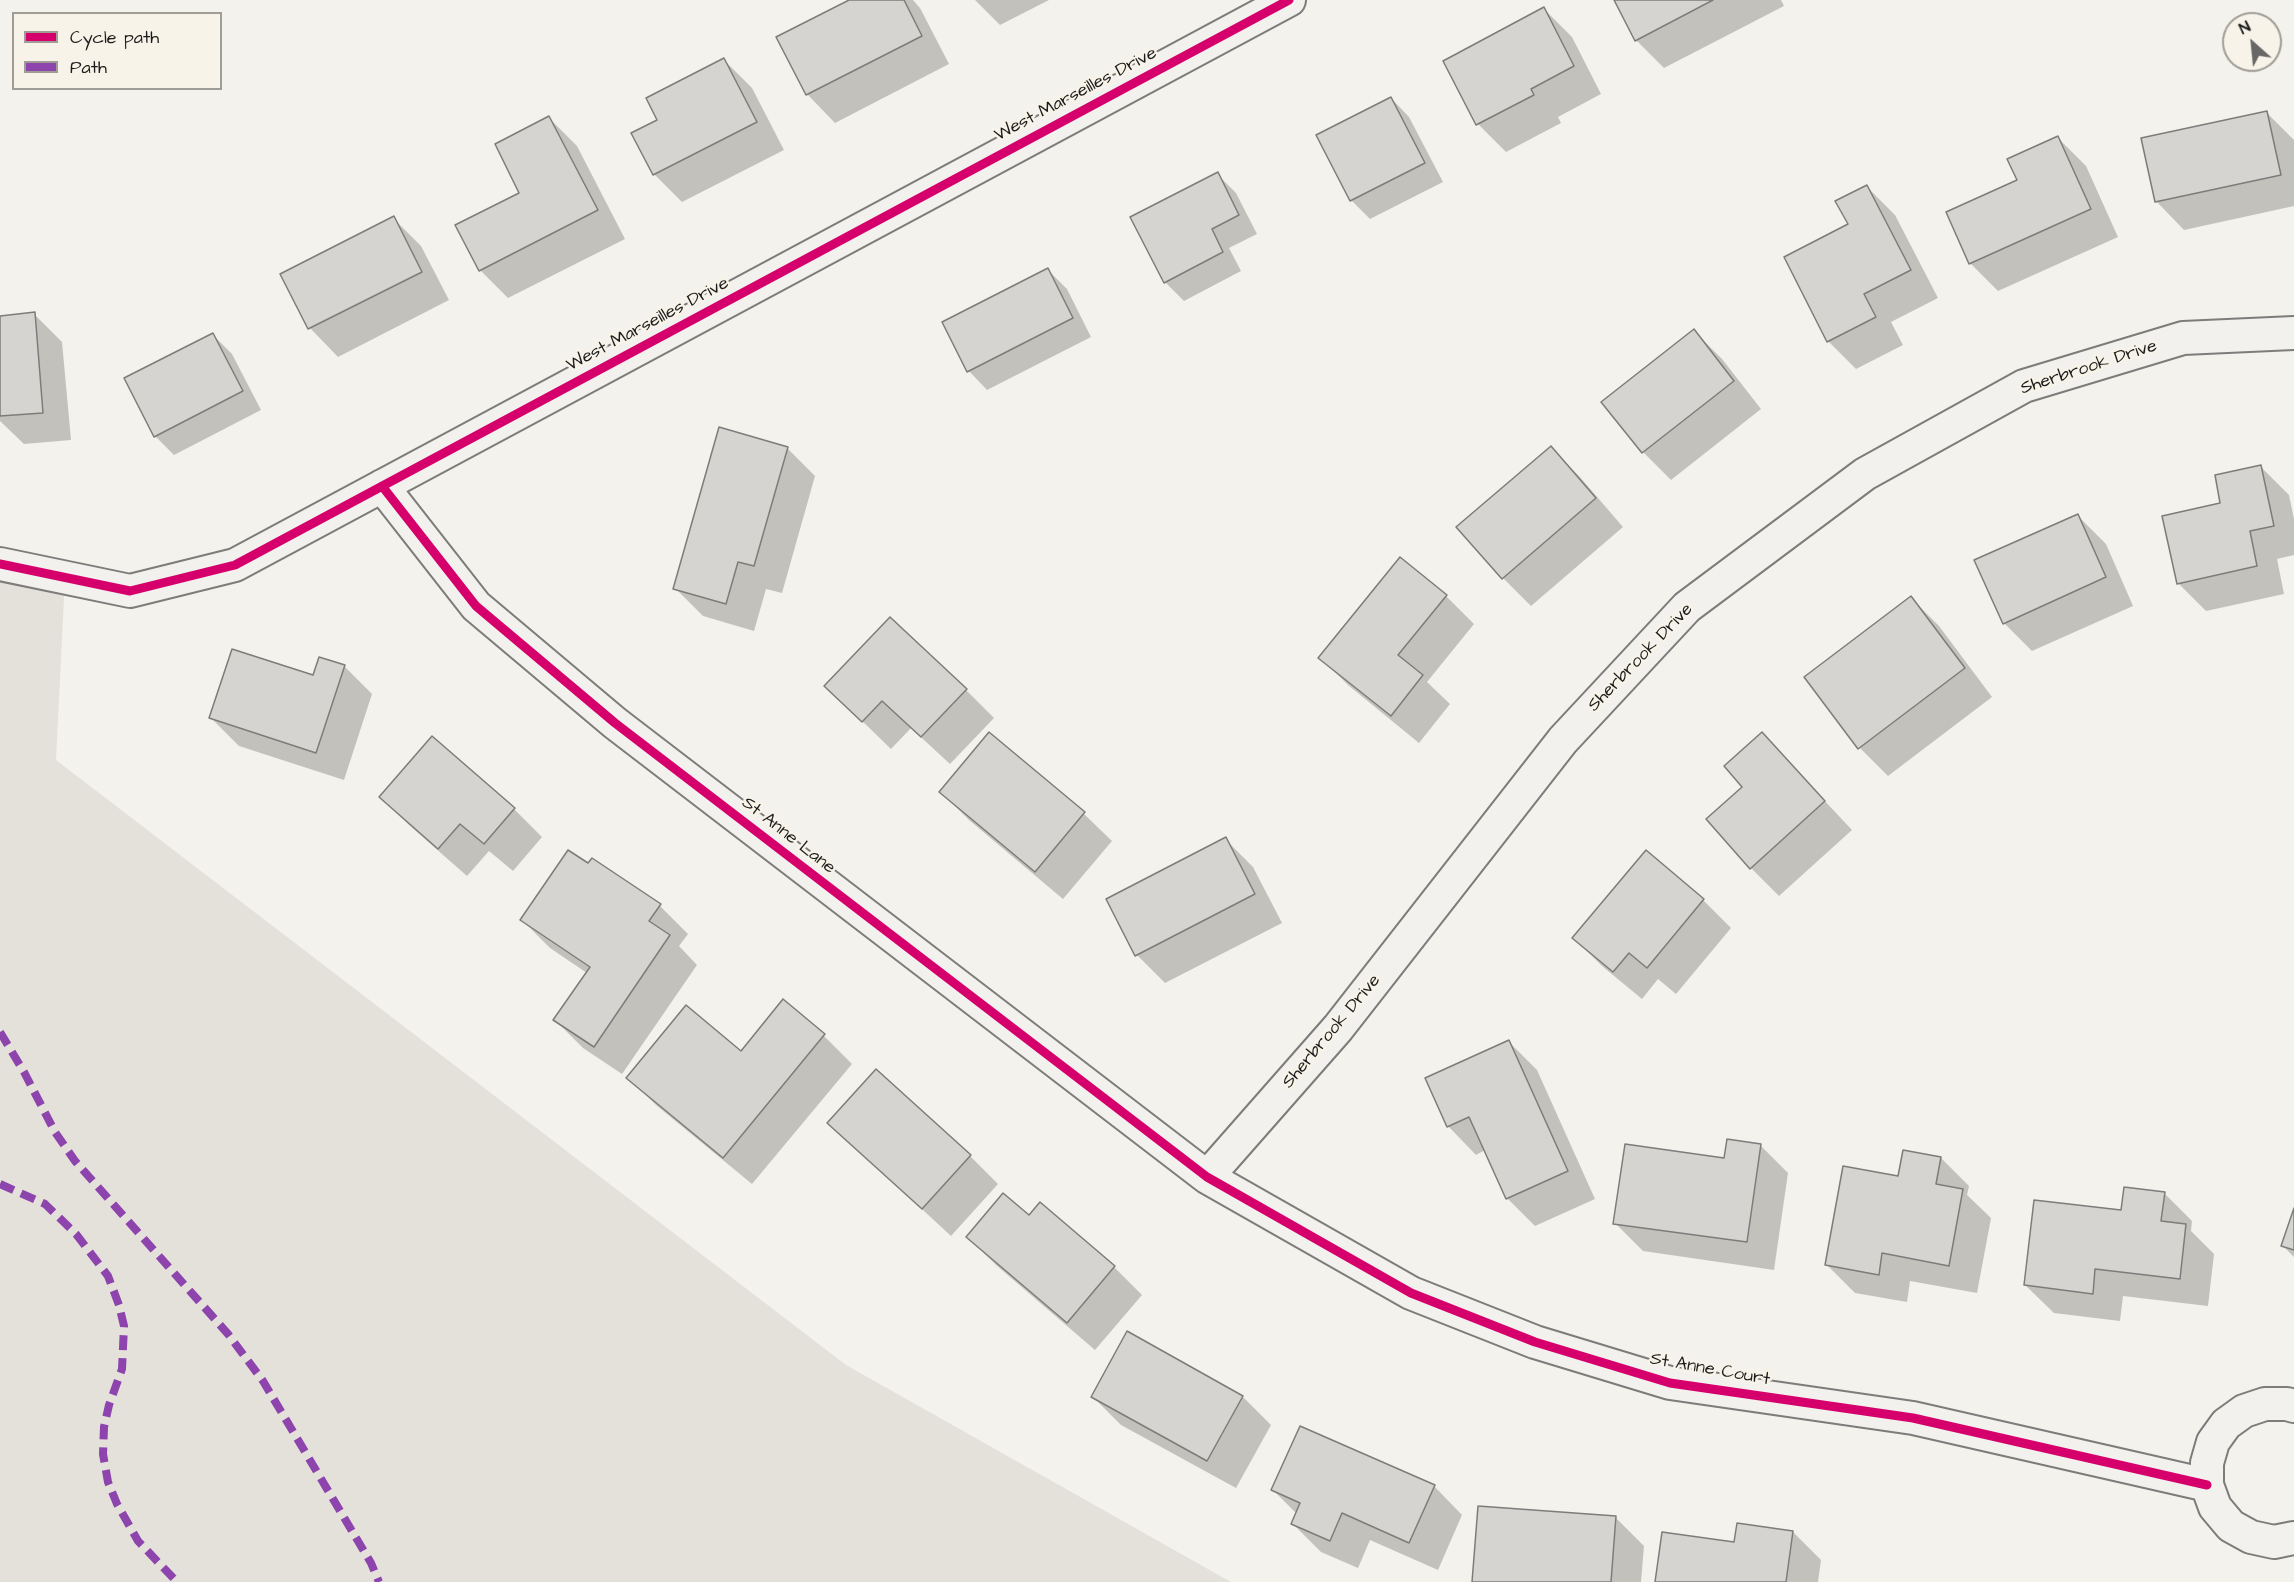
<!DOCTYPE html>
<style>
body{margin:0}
#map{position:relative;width:2294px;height:1582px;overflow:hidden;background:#f4f2ec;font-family:"Architects Daughter",sans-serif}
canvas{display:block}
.legend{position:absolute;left:12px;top:12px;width:210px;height:78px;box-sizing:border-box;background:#f7f3e8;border:2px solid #9f9d96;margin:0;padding:8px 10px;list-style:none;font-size:18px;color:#1c1c1c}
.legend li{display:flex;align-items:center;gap:12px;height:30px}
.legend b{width:30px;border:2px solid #9f9d96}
.north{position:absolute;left:2222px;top:12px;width:60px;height:60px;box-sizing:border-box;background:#f7f3e8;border:2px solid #9f9d96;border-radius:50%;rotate:333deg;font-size:16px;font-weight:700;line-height:24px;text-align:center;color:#1c1c1c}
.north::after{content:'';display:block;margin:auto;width:21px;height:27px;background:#686765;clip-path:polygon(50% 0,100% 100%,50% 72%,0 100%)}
</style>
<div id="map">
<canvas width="2294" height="1582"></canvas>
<ul class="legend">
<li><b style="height:8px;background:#d6006c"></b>Cycle path</li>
<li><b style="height:8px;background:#8e44ad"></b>Path</li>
</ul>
<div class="north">N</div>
</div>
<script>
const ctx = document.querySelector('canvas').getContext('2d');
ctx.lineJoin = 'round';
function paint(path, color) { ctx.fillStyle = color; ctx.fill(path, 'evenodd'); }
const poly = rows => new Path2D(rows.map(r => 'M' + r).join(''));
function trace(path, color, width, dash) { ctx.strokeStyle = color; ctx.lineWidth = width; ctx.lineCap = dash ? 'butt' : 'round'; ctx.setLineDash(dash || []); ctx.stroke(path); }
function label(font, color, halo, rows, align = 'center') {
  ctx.font = font + ' "Architects Daughter",sans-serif'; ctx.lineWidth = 5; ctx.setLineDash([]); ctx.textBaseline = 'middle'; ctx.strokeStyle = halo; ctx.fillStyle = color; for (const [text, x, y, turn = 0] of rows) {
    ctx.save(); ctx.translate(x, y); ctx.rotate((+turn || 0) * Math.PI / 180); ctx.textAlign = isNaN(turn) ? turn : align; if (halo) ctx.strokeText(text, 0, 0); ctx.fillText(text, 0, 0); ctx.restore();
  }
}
const green = poly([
 [0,564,65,578,56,760,846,1365,1231,1582,0,1582]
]);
const shadow = poly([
 [852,0,913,0,920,8,949,64,835,123,807,94],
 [975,0,1049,0,1000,25],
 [1615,0,1781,0,1784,6,1664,68,1636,40],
 [1544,9,1572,37,1601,94,1558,117,1561,123,1506,152,1478,124],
 [724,60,752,88,784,150,682,202,654,174,659,120],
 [1391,98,1409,117,1443,182,1370,219,1351,200,1318,135],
 [2267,113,2294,140,2294,206,2184,230,2156,201],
 [549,118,577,146,625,239,508,298,480,270,522,193],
 [2058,138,2086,166,2118,237,1998,291,1970,263,2018,181],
 [1217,174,1236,193,1257,234,1229,248,1241,271,1184,301,1165,282],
 [1867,187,1895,215,1938,298,1891,322,1903,345,1856,369,1828,341,1850,225],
 [393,218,421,246,449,300,338,357,310,328,282,275],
 [1048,270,1067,289,1091,337,987,390,969,371],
 [34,314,62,342,71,440,24,444,0,421,0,317],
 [1694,331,1722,359,1761,409,1671,480,1643,452],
 [213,335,232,354,261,410,174,455,155,436],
 [787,448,815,476,782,593,766,589,754,631,703,616,675,588],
 [1551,448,1579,476,1623,527,1531,606,1503,578],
 [2261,467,2289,495,2294,519,2294,555,2277,559,2284,594,2206,611,2178,583,2222,504],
 [2078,516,2106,544,2133,606,2032,651,2004,623],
 [1446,596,1474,624,1427,682,1450,704,1419,743,1348,685,1320,657],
 [1911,598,1939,626,1992,697,1888,776,1860,748,1806,677],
 [344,666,372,694,344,780,239,746,211,718],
 [826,686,966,690,994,718,950,764,911,728,891,749],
 [1762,734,1852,830,1779,896,1751,868,1744,787],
 [941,792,1083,813,1112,841,1063,899,969,820],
 [381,797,514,809,542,837,513,871,489,851,467,876,409,825],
 [1225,839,1253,867,1282,923,1165,983,1137,955],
 [1703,900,1731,928,1676,994,1658,979,1642,999,1602,966,1574,938],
 [660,906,688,934,679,946,697,965,622,1074,583,1048,555,1020,587,973,550,948,522,920],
 [783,1001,824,1036,852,1064,752,1184,656,1105,628,1077,741,1053],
 [1509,1042,1537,1070,1595,1199,1535,1226,1507,1198,1485,1150,1476,1155,1448,1126],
 [829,1123,970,1156,998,1184,951,1236],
 [1760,1145,1788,1173,1774,1270,1643,1251,1615,1223,1726,1160],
 [1941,1158,1969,1186,1967,1195,1991,1218,1977,1293,1910,1281,1907,1302,1855,1293,1827,1265,1900,1177],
 [2164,1193,2192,1221,2191,1231,2214,1254,2208,1306,2123,1296,2120,1321,2054,1313,2025,1285,2123,1212],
 [1040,1204,1114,1267,1142,1295,1095,1350,996,1265,968,1237,1029,1217],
 [2294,1212,2294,1257,2282,1245],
 [1093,1397,1243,1397,1271,1425,1236,1488,1121,1425],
 [1434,1486,1462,1515,1438,1570,1370,1540,1358,1568,1321,1552,1293,1524,1297,1514,1273,1490],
 [1616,1518,1644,1546,1641,1582,1474,1582],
 [1793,1532,1821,1560,1818,1582,1657,1582,1736,1544]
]);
const building = poly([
 [849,0,904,0,922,36,806,95,776,37,849,0],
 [1614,0,1713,0,1635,41,1614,0],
 [1544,7,1574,66,1531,89,1534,95,1476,125,1443,61,1544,7],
 [724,58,757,122,653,175,631,133,657,120,646,98,724,58],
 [1391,97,1425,163,1350,201,1316,135,1391,97],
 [2267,111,2281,175,2155,202,2141,138,2267,111],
 [549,116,598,210,479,271,455,225,519,193,495,144,549,116],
 [2058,136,2091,209,1969,264,1946,212,2017,180,2007,159,2058,136],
 [1218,172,1239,215,1212,229,1223,252,1164,283,1130,217,1218,172],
 [1867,185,1911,270,1864,294,1876,317,1827,342,1784,257,1848,224,1835,201,1867,185],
 [394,216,422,272,308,329,280,274,394,216],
 [1048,268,1073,318,967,372,942,322,1048,268],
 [35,312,43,413,0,416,0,316,35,312],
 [1694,329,1734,381,1642,453,1601,402,1694,329],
 [213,333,243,391,154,437,124,378,213,333],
 [719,427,788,447,754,566,738,562,726,604,673,589,719,427],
 [1551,446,1596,498,1502,579,1456,527,1551,446],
 [2261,465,2274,526,2250,531,2257,566,2177,584,2162,516,2220,503,2215,475,2261,465],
 [2078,514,2106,577,2003,624,1974,560,2078,514],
 [1400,557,1447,595,1398,655,1423,675,1391,716,1318,658,1400,557],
 [1911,596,1965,668,1858,749,1804,677,1911,596],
 [890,617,967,689,921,737,882,701,862,722,824,686,890,617],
 [232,649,313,675,319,657,345,665,316,753,209,718,232,649],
 [989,732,1085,812,1035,872,939,792,989,732],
 [1762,732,1825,801,1750,869,1706,819,1742,787,1724,766,1762,732],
 [432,736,515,808,484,844,460,824,438,849,379,797,432,736],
 [1226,837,1255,894,1135,956,1106,899,1226,837],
 [568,850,588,863,592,858,661,904,649,921,670,935,594,1047,553,1020,590,967,520,920,568,850],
 [1646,850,1704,899,1647,968,1629,953,1613,972,1572,938,1646,850],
 [783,999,825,1034,723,1158,626,1078,686,1005,741,1051,783,999],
 [1509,1040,1568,1171,1506,1199,1469,1117,1447,1127,1425,1078,1509,1040],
 [876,1069,971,1155,922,1209,827,1123,876,1069],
 [1727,1139,1761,1144,1747,1242,1613,1224,1625,1144,1724,1158,1727,1139],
 [1903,1150,1941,1157,1936,1184,1963,1189,1949,1266,1882,1253,1879,1275,1825,1265,1843,1166,1898,1176,1903,1150],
 [2124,1187,2165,1192,2161,1221,2186,1224,2180,1279,2095,1269,2093,1294,2024,1285,2034,1200,2121,1210,2124,1187],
 [1003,1193,1029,1215,1040,1202,1115,1266,1067,1323,966,1237,1003,1193],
 [2294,1208,2294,1250,2281,1246,2294,1208],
 [1127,1331,1243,1396,1207,1461,1091,1397,1127,1331],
 [1300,1426,1435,1485,1409,1543,1342,1513,1330,1541,1291,1524,1300,1503,1271,1490,1300,1426],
 [1478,1506,1616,1516,1611,1582,1472,1582,1478,1506],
 [1737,1523,1793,1531,1786,1582,1655,1582,1662,1532,1734,1542,1737,1523]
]);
const street = poly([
 [382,486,476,606,615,723,1207,1177,1411,1293,1535,1342,1670,1383,1913,1418,2207,1485],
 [0,564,130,591,235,565,1289,0],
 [1207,1177,1338,1028,1563,740,1687,607,1865,474,2024,386,2183,338,2294,333],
 [2294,1406,2287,1404,2265,1404,2244,1411,2226,1424,2213,1442,2207,1463,2207,1485,2215,1507,2231,1526,2251,1537,2274,1542,2294,1538]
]);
const quiet = poly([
 [0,1032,24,1072,55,1132,75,1161,228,1334,263,1381,371,1563,379,1582],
 [0,1184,45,1204,76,1234,108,1276,119,1305,124,1326,122,1369,109,1405,104,1427,103,1454,108,1482,117,1504,138,1541,177,1582]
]);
const cycleway = poly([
 [382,486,476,606,615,723,1207,1177,1411,1293,1535,1342,1670,1383,1913,1418,2207,1485],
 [0,564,130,591,235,565,1289,0]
]);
const streetNames = [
 ["West Marseilles Drive",1076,95,-28],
 ["West Marseilles Drive",648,325,-28],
 ["Sherbrook Drive",2089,368,-18],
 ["Sherbrook Drive",1641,658,-46],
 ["St Anne Lane",788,836,38],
 ["Sherbrook Drive",1332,1032,-50],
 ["St Anne Court",1710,1370,10]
];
paint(green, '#e4e1da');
paint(shadow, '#0003');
paint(building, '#d5d4d0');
trace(building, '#7d7c7a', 1.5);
trace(street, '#7d7c7a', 36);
trace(street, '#f2f1ed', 32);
trace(quiet, '#8e44ad', 8, [15, 8]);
trace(cycleway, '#d6006c', 9);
label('18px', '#1c1c1c', '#f7f3e8', streetNames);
</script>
